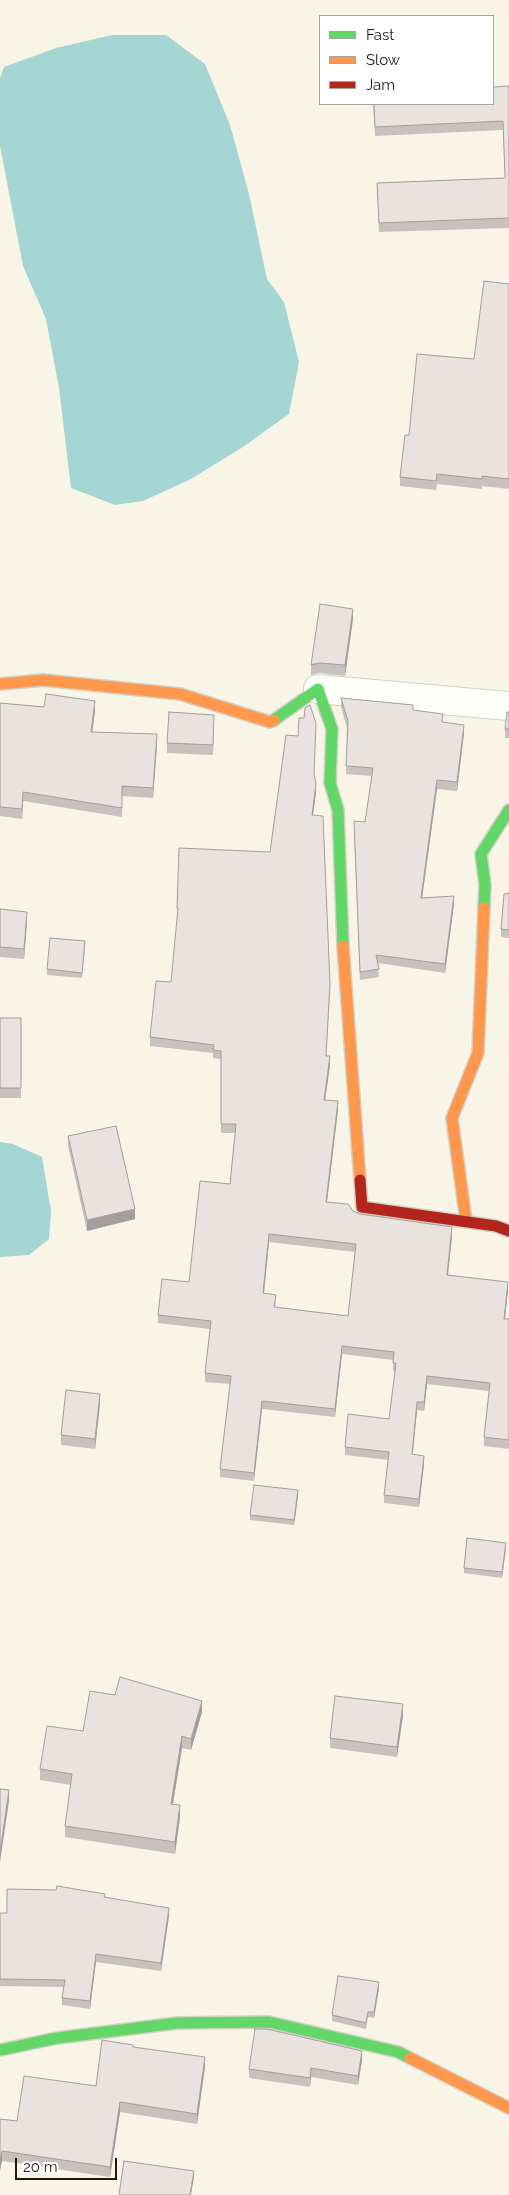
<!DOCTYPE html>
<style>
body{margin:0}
#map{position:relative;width:509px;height:2195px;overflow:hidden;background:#f8f5e7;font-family:Raleway,sans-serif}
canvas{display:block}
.legend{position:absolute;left:319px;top:15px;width:175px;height:90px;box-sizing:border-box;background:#fff;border:1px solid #a4a3a0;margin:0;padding:6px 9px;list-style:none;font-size:15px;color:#1c1a11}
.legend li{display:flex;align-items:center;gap:10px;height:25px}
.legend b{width:25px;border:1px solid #a4a3a0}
.scale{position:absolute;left:15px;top:2158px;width:102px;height:22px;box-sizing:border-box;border:2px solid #1c1a11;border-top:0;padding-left:6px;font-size:15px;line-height:18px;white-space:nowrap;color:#1c1a11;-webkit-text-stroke:4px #fff;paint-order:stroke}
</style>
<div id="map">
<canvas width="509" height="2195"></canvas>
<ul class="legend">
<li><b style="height:6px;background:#63d668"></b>Fast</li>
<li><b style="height:6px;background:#ff974d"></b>Slow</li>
<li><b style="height:6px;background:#b3261e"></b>Jam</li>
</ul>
<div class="scale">20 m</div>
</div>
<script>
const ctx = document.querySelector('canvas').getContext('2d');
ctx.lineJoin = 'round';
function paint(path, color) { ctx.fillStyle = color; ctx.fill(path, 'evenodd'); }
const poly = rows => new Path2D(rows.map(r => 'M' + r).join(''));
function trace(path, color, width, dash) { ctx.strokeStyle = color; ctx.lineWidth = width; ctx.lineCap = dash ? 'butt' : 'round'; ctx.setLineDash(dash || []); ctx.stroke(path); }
const water = poly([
 [112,35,166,35,205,64,230,125,249,194,267,279,284,302,299,362,289,414,243,447,191,479,143,501,115,505,71,488,59,388,46,319,23,266,0,146,0,78,4,67,56,48],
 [0,1142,13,1144,42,1157,51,1211,49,1239,29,1255,0,1257]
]);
const street = poly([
 [318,689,509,706]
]);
const fast = poly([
 [274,720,318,689,332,729,330,783,338,810,343,946],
 [484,908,485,885,481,854,509,810],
 [0,2050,57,2038,177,2023,269,2022,398,2052,410,2058]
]);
const slow = poly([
 [0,684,43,680,180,694,270,722,274,720],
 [343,946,360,1180],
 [466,1221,452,1118,478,1053,484,908],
 [410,2058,509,2108]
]);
const jam = poly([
 [360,1180,362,1207,496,1226,509,1231]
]);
const wall = poly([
 [509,86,509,228,379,232,377,183,505,178,503,130,375,136,373,104,493,104],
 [509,284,509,489,482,486,482,489,437,484,436,490,400,486,400,477,409,435,474,359],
 [353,619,345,676,319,673,311,675,311,665],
 [341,698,413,710,443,722,464,733,457,791,437,789,422,898,454,904,445,973,378,963,379,977,360,980,354,829,365,822,372,776,346,774,347,728,341,707],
 [0,703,44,707,95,711,92,732,157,744,153,798,122,796,122,817,23,801,22,819,0,816],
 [509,712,509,738,505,738,505,729],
 [214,725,213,755,167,753,167,743],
 [315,775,316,792,313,815,330,992,326,1056,330,1065,325,1100,338,1110,327,1202,360,1214,452,1236,448,1275,508,1290,505,1319,509,1319,509,1449,484,1446,484,1437,489,1391,427,1384,424,1411,417,1410,412,1454,424,1464,419,1507,384,1503,384,1495,388,1460,345,1455,345,1447,389,1419,395,1372,393,1371,393,1360,342,1354,335,1417,262,1409,254,1481,220,1477,220,1469,230,1384,205,1382,205,1373,210,1329,158,1323,158,1315,189,1282,230,1184,235,1133,221,1133,221,1059,213,1058,213,1053,150,1046,150,1037,171,982,178,917,177,917,177,908,270,852],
 [269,1242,355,1252,348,1316,275,1307,276,1303,264,1294],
 [509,893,509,938,501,937,501,929],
 [0,909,27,922,24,959,0,957],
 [85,947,82,978,47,975,47,969],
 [0,1018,21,1018,21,1098,0,1098],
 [68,1136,135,1219,87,1231,68,1146],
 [100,1404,95,1449,61,1445,61,1435],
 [298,1496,294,1525,250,1520,250,1515],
 [506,1548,502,1578,464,1573,464,1568],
 [202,1712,191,1750,182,1748,173,1804,180,1817,175,1854,65,1837,65,1826,71,1785,40,1780,40,1769,83,1731],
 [403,1715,397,1757,330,1748,330,1738],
 [105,1898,169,1916,161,1971,96,1962,90,2009,62,2005,62,1998,64,1987,0,1986,0,1913,7,1913],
 [379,1988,374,2018,368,2017,366,2029,332,2021,332,2015],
 [133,2047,205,2067,197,2124,120,2112,110,2177,2,2161,0,2119,17,2121,96,2086],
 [362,2060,358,2085,311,2077,310,2087,249,2078,249,2069]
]);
const shadedWall = poly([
 [353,609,353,619,345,676,345,665],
 [95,701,95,711,91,742,91,732],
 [464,725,464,733,457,791,457,782],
 [157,734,157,744,153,798,153,788],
 [437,780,437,789,421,906,421,898],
 [316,784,316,792,312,823,312,815],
 [23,792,23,801,22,819,22,809],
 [454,896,454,904,445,973,445,964],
 [27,912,27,922,24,959,24,949],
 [330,1056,330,1065,324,1108,324,1100],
 [338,1101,338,1110,326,1210,326,1202],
 [135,1209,135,1219,87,1231,87,1220],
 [452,1227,452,1236,447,1283,447,1275],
 [269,1234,269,1242,263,1302,263,1293],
 [508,1282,508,1290,504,1327,504,1319],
 [342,1346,342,1354,335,1417,335,1409],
 [427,1376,427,1384,424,1411,424,1402],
 [100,1394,100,1404,95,1449,95,1439],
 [262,1401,262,1409,254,1481,254,1473],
 [417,1402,417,1410,412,1463,412,1454],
 [424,1456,424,1464,419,1507,419,1499],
 [298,1490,298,1496,294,1525,294,1520],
 [506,1543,506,1548,502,1578,502,1572],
 [202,1701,202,1712,191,1750,191,1739],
 [403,1704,403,1715,397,1757,397,1747],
 [182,1736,182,1748,171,1815,171,1804],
 [9,1790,9,1801,0,1862,0,1852],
 [180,1805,180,1817,175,1854,175,1842],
 [169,1908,169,1916,161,1971,161,1963],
 [96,1954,96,1962,90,2009,90,2001],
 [379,1982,379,1988,374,2018,374,2012],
 [362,2051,362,2060,358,2085,358,2076],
 [205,2057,205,2067,197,2124,197,2114],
 [311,2068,311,2077,310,2087,310,2078],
 [120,2102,120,2112,110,2177,110,2167],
 [2,2151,2,2161,0,2171,0,2161],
 [194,2171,194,2177,191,2195,190,2195]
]);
const building = poly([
 [509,86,509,218,379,223,377,183,505,178,503,121,375,127,374,104,493,104,493,87,509,86],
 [484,281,509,284,509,479,482,476,482,479,437,474,436,481,400,477,405,435,409,435,417,354,474,359,484,281],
 [320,604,353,609,345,665,319,663,311,665,320,604],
 [46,694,95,701,91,732,157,734,153,788,122,786,122,808,23,792,22,809,0,807,0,703,44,707,46,694],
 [341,698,413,705,413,710,443,714,442,722,464,725,457,782,437,780,421,898,454,896,445,964,376,955,379,969,360,972,354,821,365,822,373,768,346,766,348,721,341,698],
 [310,705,316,723,314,774,316,784,312,815,323,816,330,984,326,1056,330,1056,324,1100,338,1101,326,1202,348,1204,353,1211,360,1214,452,1227,447,1275,508,1282,504,1319,509,1319,509,1440,484,1437,490,1383,427,1376,424,1402,417,1402,412,1454,424,1456,419,1499,384,1495,389,1452,345,1447,348,1414,389,1419,396,1363,393,1363,394,1352,342,1346,335,1409,262,1401,254,1473,220,1469,231,1376,205,1373,211,1321,158,1315,162,1279,189,1282,200,1181,230,1184,236,1124,221,1124,221,1051,213,1050,214,1045,150,1037,156,981,171,982,178,908,177,908,179,848,270,852,286,735,298,736,299,718,304,718,305,708,310,705],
 [269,1234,356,1244,348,1316,274,1307,276,1295,263,1293,269,1234],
 [169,712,214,715,213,745,167,743,169,712],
 [507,712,509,712,509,729,505,729,507,712],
 [509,893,509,930,501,929,504,894,509,893],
 [0,909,27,912,24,949,0,947,0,909],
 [50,938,85,941,82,973,47,969,50,938],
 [0,1018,21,1018,21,1088,0,1088,0,1018],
 [116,1126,135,1209,87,1220,68,1136,116,1126],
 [66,1390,100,1394,95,1439,61,1435,66,1390],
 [254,1485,298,1490,294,1520,250,1515,254,1485],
 [467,1538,506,1543,502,1572,464,1568,467,1538],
 [120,1677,202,1701,191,1739,182,1736,171,1804,180,1805,175,1842,65,1826,72,1774,40,1769,47,1726,83,1731,90,1691,115,1695,120,1677],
 [335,1696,403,1704,397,1747,330,1738,335,1696],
 [0,1789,9,1790,0,1852,0,1789],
 [57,1886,105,1894,104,1897,169,1908,161,1963,96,1954,90,2001,62,1998,65,1980,0,1979,0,1913,7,1913,7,1889,56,1890,57,1886],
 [338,1976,379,1982,374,2012,368,2012,366,2023,332,2015,338,1976],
 [255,2029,267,2029,362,2051,358,2076,311,2068,310,2078,249,2069,255,2029],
 [102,2040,133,2045,133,2047,205,2057,197,2114,120,2102,110,2167,2,2151,0,2161,0,2119,17,2121,24,2076,96,2086,102,2040],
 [124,2161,194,2171,190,2195,119,2195,124,2161]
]);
paint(water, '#a5d6d4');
trace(street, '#d3d1c5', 30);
trace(fast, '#d3d1c5', 14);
trace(slow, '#d3d1c5', 14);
trace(jam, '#d3d1c5', 14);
trace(street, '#fefefb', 28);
trace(fast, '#63d668', 11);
trace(slow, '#ff974d', 11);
trace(jam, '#b3261e', 11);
paint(wall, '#c8c2bf');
paint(shadedWall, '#a39e9b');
paint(building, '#e9e2de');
trace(building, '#a39e9b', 1);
</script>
